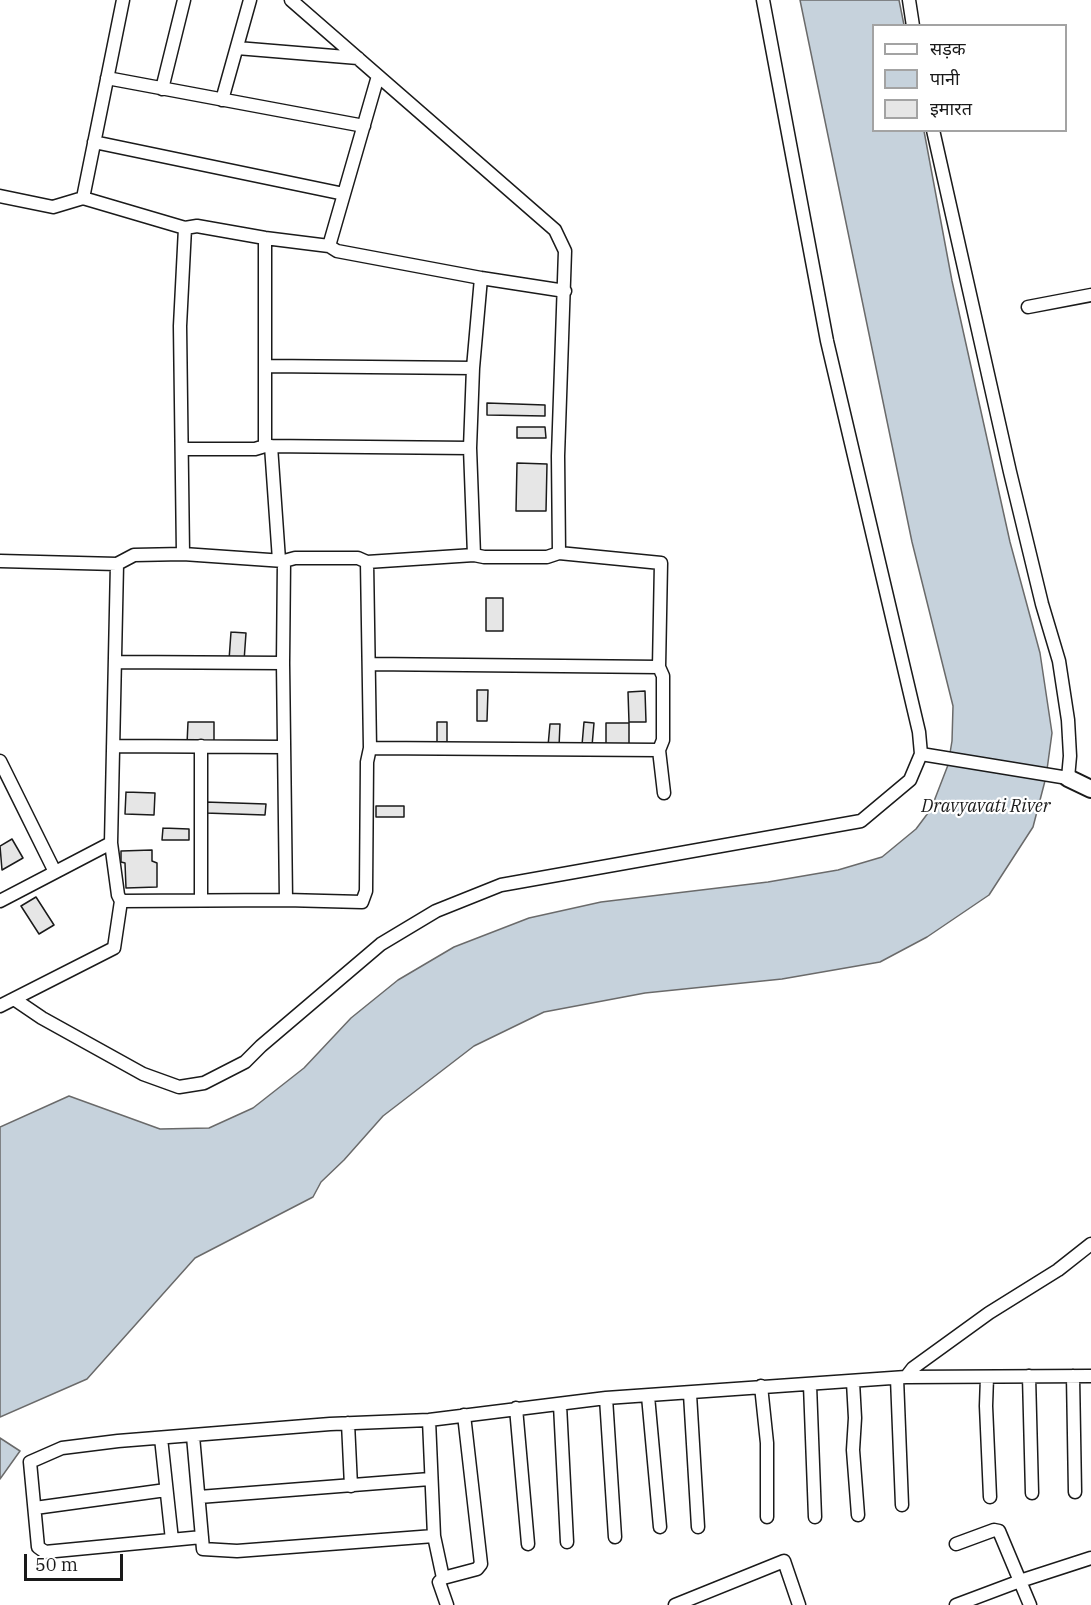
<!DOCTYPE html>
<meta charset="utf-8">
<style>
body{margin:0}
#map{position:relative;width:1091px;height:1605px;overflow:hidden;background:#fff;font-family:"IBM Plex Serif","Noto Sans Devanagari",serif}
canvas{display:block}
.legend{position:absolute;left:872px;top:24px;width:195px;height:108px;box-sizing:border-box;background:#fff;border:2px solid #a3a3a3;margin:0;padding:8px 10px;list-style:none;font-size:18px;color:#1a1a1a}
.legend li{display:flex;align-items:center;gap:12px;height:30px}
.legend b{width:30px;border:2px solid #a3a3a3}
.scale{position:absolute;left:24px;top:1554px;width:99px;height:27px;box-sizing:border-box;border:3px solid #1a1a1a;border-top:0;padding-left:8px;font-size:18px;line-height:21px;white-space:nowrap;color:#1a1a1a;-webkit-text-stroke:4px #fff;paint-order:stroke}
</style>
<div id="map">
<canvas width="1091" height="1605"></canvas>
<ul class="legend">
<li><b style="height:8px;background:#fff"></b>सड़क</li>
<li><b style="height:16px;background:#c6d2dc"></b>पानी</li>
<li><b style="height:16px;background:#e6e6e6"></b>इमारत</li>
</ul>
<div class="scale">50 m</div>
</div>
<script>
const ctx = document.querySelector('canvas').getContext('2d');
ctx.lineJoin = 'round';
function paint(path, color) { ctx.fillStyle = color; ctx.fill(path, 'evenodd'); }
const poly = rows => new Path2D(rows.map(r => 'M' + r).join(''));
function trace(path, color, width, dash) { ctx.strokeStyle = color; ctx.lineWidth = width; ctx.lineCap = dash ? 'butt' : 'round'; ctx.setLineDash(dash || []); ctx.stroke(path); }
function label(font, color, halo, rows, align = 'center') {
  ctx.font = font + ' "IBM Plex Serif",serif'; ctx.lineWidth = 4.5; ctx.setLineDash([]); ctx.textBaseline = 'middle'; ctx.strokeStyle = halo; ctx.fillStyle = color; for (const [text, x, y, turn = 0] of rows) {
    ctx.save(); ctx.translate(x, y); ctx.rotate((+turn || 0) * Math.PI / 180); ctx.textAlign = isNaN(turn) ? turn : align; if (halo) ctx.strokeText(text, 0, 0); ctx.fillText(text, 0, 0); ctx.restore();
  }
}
const water = poly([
 [800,0,899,0,904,25,874,26,874,130,924,131,952,281,1010,542,1040,653,1052,733,1046,777,1033,827,989,895,927,937,880,962,782,979,645,993,544,1012,474,1046,383,1116,344,1160,321,1182,313,1197,195,1258,87,1379,0,1417,0,1127,69,1096,160,1129,209,1128,253,1108,304,1068,351,1018,398,980,454,947,529,918,601,902,768,882,838,870,882,857,916,829,931,809,948,765,952,741,953,706,912,542,800,0],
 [0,1438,20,1451,0,1479,0,1438]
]);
const building = poly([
 [487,403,545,405,545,416,487,415,487,403],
 [517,427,545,427,546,438,517,438,517,427],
 [517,463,547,464,546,511,516,511,517,463],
 [486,598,503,598,503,631,486,631,486,598],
 [231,632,246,633,244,661,229,660,231,632],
 [477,690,488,690,487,721,477,721,477,690],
 [645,691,646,722,629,722,628,692,645,691],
 [188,722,214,722,214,744,187,744,188,722],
 [437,722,447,722,447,744,437,744,437,722],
 [584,722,594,723,592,746,582,745,584,722],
 [606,723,629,723,629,747,606,747,606,723],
 [550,724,560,724,559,747,548,746,550,724],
 [126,792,155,793,154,815,125,814,126,792],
 [205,802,266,804,265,815,205,813,205,802],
 [376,806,404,806,404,817,376,817,376,806],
 [163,828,189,829,189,840,162,840,163,828],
 [12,839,23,858,2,870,0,846,12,839],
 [152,850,152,861,157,863,157,887,126,888,125,863,121,862,121,851,152,850],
 [36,897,54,925,39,934,21,906,36,897]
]);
const street = poly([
 [291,0,555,230,565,251,558,456,559,553],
 [909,0,913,26],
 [237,48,358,58],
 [107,78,364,126],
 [162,89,184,0],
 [222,100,250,0],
 [94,142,344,194],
 [0,196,53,207,83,198,185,228,197,226,265,238,329,246,337,251,481,278,565,291],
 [83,198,123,0],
 [329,246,378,76],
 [1028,307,1091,295],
 [266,366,473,368],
 [265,446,265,238],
 [271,446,279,560],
 [183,449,255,449,265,446,470,448],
 [183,554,180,326,185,228],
 [474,555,470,448,473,368,481,278],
 [0,561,117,564,134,555,183,554,284,561,283,663,286,900],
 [284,561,295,558,358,558,367,562,474,555,484,557,547,557,559,553,661,563,659,667,663,676,663,740,659,750,664,793],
 [115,662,283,663],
 [369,664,659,667],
 [113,746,284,747],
 [370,748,659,750],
 [921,754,1068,778,1070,756,1068,720,1059,661,1042,604,1010,472,933,130],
 [0,761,55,872],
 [201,900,201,746],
 [0,901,111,843,117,564],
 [121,901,286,900,362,902,366,891,367,762,370,748,367,562],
 [14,999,42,1018,143,1074,179,1087,204,1083,245,1062,261,1046,381,944,436,911,501,885,861,821,910,780,921,754,919,732,827,341,763,0],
 [0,1006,114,948,121,901,118,895,111,843],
 [1029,1376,1032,1493],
 [1073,1376,1075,1492],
 [906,1377,913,1368,989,1313,1058,1270,1091,1244],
 [987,1377,986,1406,990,1497],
 [897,1378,902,1505],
 [853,1382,855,1418,853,1450,858,1515],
 [810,1385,815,1517],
 [761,1386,767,1443,767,1517],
 [690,1394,698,1527],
 [648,1396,660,1527],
 [606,1398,615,1537],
 [560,1405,567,1542],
 [516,1408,528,1544],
 [429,1420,434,1536,443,1578,439,1582,447,1605],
 [348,1423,351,1486],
 [193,1436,203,1549,237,1551,434,1536],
 [161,1438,172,1540],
 [199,1497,430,1479],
 [35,1508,166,1490],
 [202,1537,45,1552,38,1547,30,1462,62,1448,118,1441,330,1424,429,1420,606,1398,906,1377,1091,1376],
 [956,1544,994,1530,999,1531,1030,1605],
 [443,1578,477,1569,481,1564,464,1415],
 [675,1605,784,1561,799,1605],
 [956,1605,1020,1581,1091,1558]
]);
const secondary = poly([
 [1068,778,1091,789]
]);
const waterNames = [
 ["Dravyavati River",986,807]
];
paint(water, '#c6d2dc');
trace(water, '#6a6a6a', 1.5);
paint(building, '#e6e6e6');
trace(building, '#1a1a1a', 1.5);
trace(street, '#1a1a1a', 15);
trace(secondary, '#1a1a1a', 20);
trace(street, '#fff', 12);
trace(secondary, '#fff', 16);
label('italic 18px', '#1a1a1a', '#fff', waterNames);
</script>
